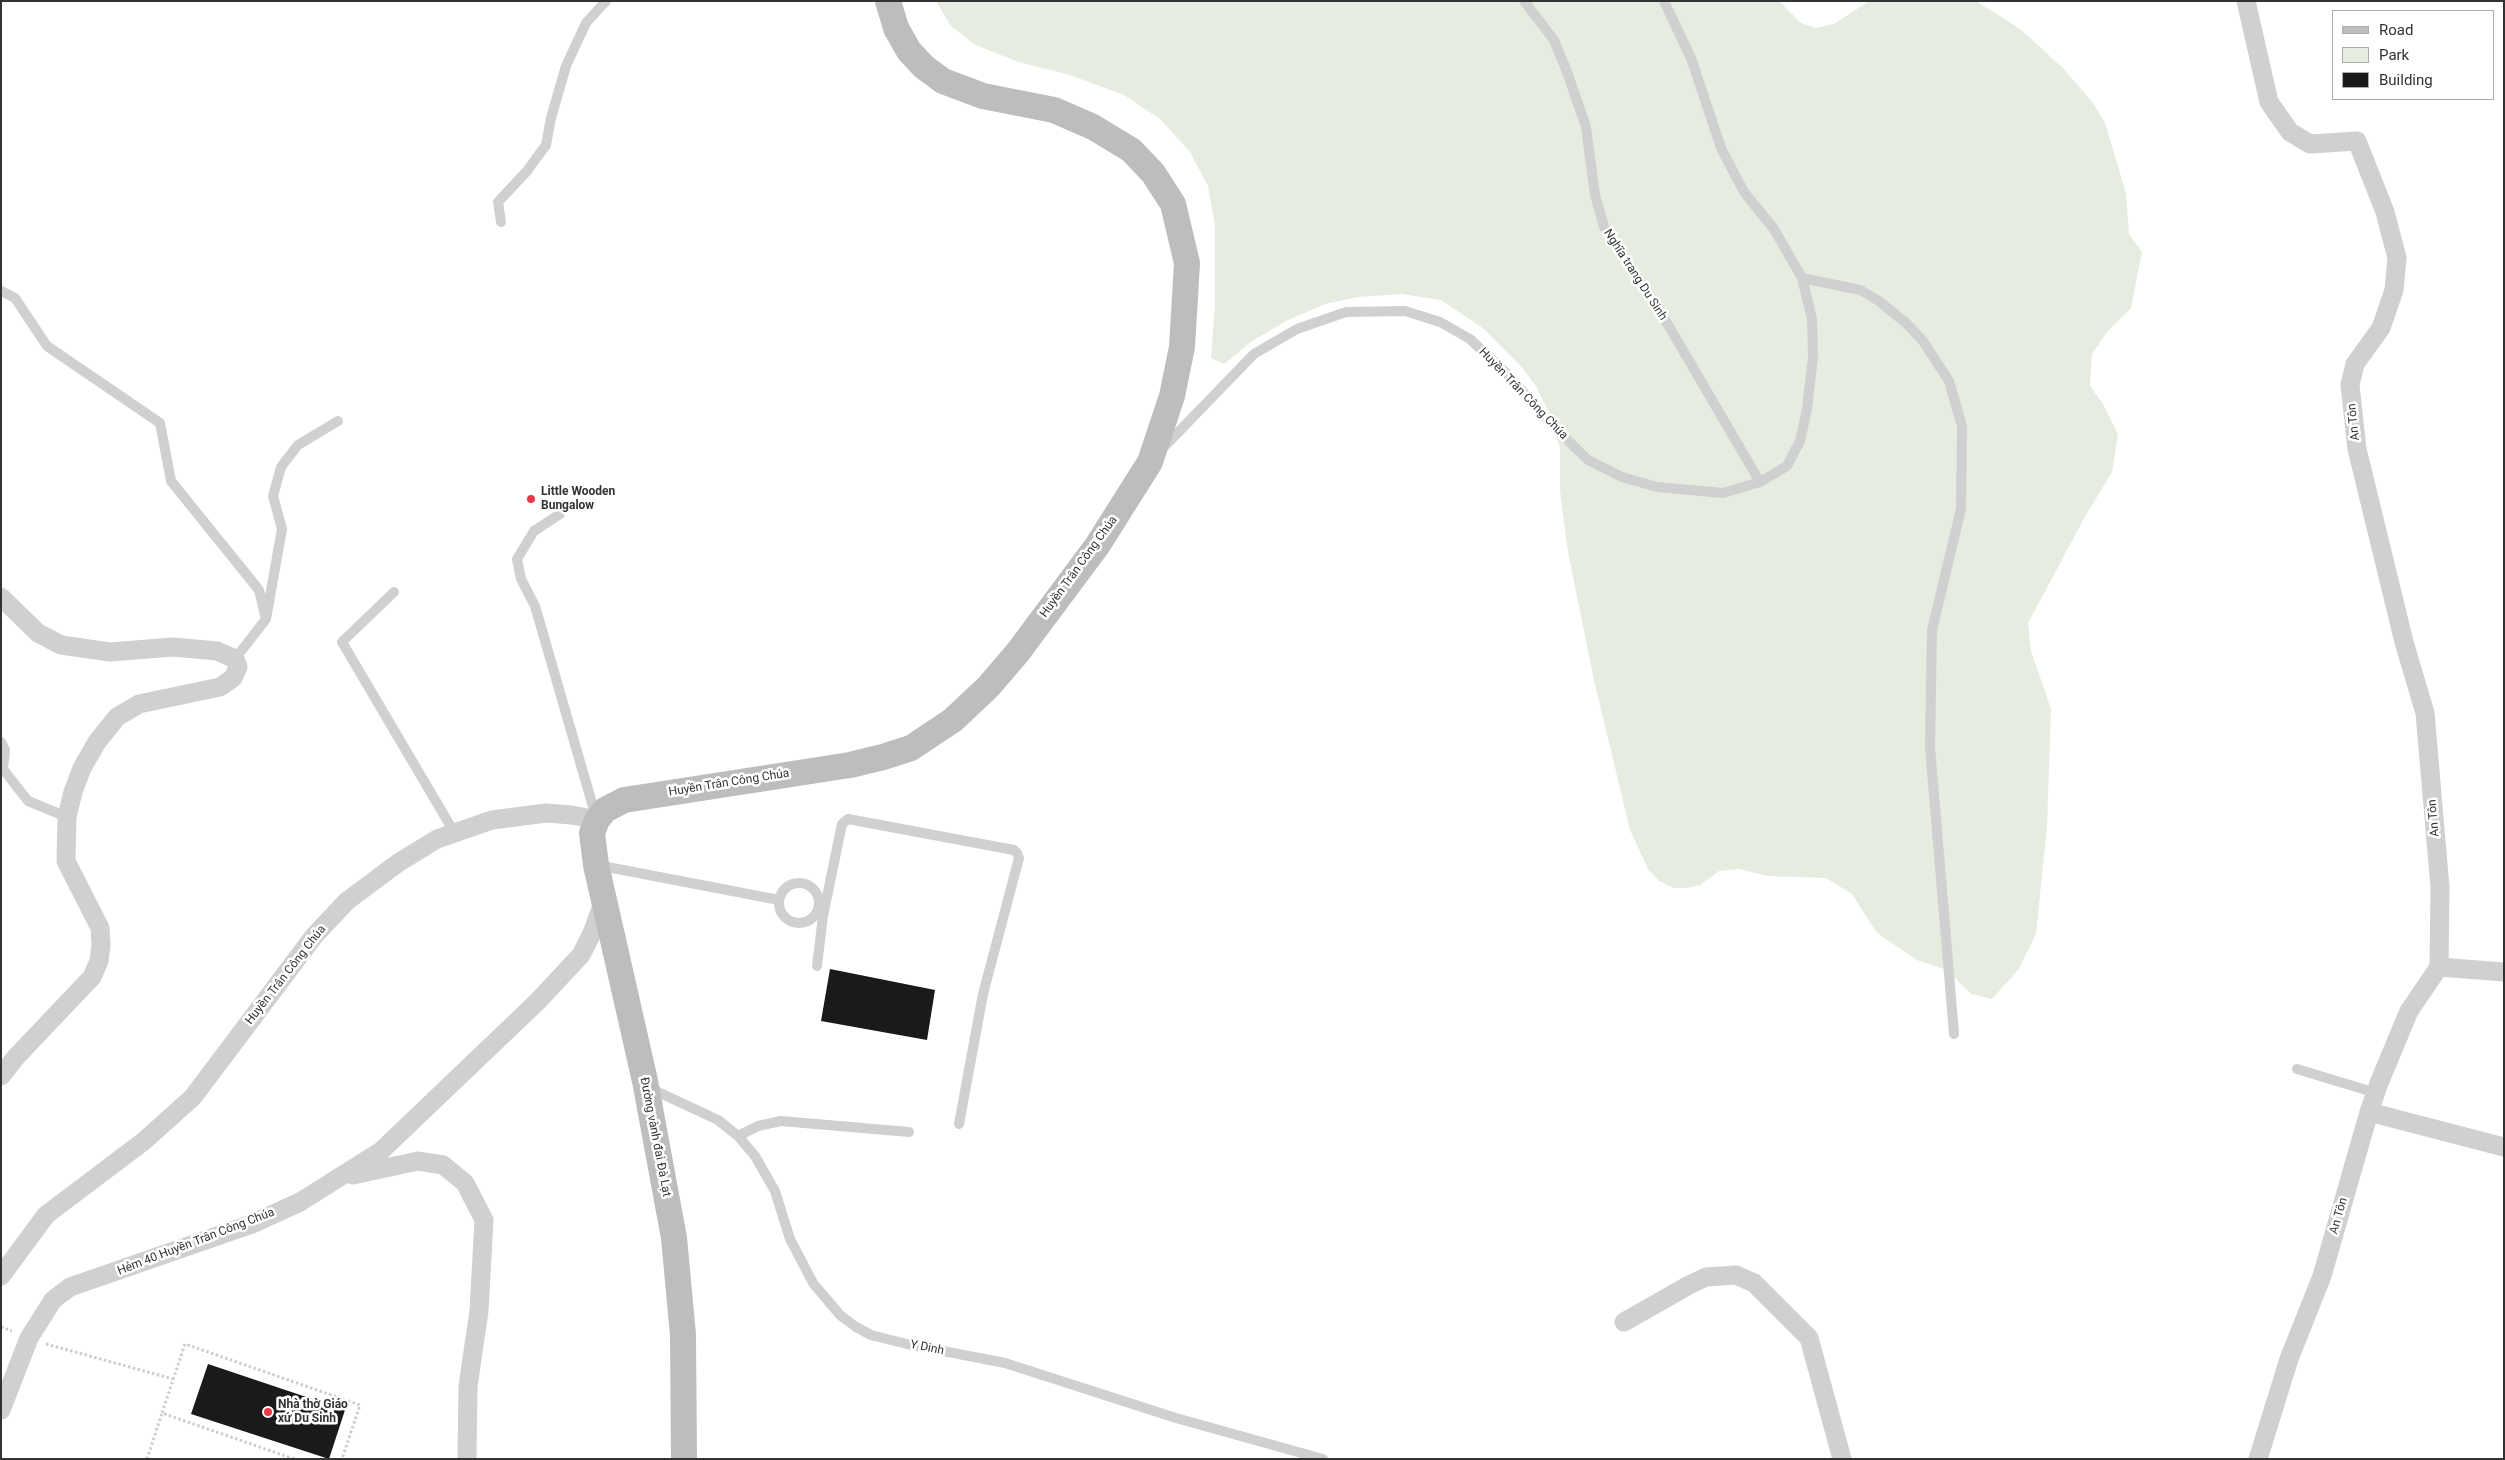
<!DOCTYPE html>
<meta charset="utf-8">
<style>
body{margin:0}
#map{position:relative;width:2505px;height:1460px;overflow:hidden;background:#fff;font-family:Roboto,sans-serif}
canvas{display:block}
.frame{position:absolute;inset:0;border:2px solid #333;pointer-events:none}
.legend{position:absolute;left:2332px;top:10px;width:162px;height:90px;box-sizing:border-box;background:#fff;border:1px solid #adadad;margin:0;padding:6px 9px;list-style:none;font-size:15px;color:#333}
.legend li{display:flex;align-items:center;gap:10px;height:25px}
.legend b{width:25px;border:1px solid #adadad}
</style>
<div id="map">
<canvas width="2505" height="1460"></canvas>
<div class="frame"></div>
<ul class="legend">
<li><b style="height:6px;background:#bdbdbd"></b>Road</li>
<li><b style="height:14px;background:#e6ecdf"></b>Park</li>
<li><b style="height:14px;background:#1a1a1a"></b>Building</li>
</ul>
</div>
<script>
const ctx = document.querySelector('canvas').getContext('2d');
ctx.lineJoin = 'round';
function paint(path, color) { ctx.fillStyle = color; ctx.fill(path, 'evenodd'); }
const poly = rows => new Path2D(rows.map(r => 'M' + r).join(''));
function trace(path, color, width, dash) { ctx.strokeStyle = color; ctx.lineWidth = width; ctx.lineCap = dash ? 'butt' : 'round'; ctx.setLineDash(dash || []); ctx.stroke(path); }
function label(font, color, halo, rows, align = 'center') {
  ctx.font = font + ' Roboto,sans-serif'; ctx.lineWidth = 5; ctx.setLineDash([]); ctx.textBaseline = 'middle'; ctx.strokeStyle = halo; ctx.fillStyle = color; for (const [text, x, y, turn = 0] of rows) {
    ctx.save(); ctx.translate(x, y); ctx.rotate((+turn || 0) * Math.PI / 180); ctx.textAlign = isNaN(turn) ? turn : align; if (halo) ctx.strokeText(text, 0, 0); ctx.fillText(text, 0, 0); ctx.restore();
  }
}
const green = poly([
 [936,1,1779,1,1801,23,1816,28,1834,24,1869,1,1976,1,2020,29,2063,68,2093,103,2105,123,2126,193,2129,234,2142,252,2131,308,2107,332,2092,354,2090,386,2103,404,2118,434,2112,472,2087,513,2028,623,2031,651,2051,709,2047,826,2036,934,2019,969,1992,999,1971,994,1947,970,1917,960,1877,933,1852,894,1826,878,1768,876,1739,869,1719,871,1700,885,1687,888,1674,888,1659,881,1648,869,1630,830,1594,680,1568,552,1560,491,1560,448,1550,415,1536,386,1520,365,1484,329,1441,300,1402,294,1358,297,1325,304,1286,321,1252,341,1224,364,1211,358,1215,305,1215,226,1208,186,1190,152,1160,119,1124,95,1070,75,1018,62,974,44,951,26]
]);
const building = poly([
 [830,969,935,990,927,1040,821,1021],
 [208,1364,345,1410,329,1459,191,1414]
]);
const path = poly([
 [1,1327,12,1331],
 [46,1344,173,1379],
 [147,1459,162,1413],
 [294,1459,162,1413,185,1344,360,1405,342,1459]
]);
const service = poly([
 [1524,1,1554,40,1567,72,1586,127,1595,195,1604,227,1657,306,1760,482],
 [501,222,498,202,527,171,546,145,551,118,566,66,586,23,606,1],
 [1802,278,1860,290,1879,301,1906,323,1923,341,1949,381,1962,426,1961,509,1932,630,1930,747,1954,1034],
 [1,291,15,298,47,346,160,423,171,481,259,590,266,619],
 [1163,448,1254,354,1297,329,1346,312,1405,311,1440,322,1470,339,1509,376,1555,428,1588,460,1622,477,1657,487,1723,493,1760,482,1787,466,1800,441,1807,409,1813,357,1812,319,1802,278,1774,229,1744,192,1721,148,1691,58,1664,1],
 [560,514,534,531,517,559,521,579,535,606,596,817],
 [394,592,342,642,454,832],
 [235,659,266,619,282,529,273,496,281,467,298,445,338,421],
 [1,742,5,750,3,769,28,801,67,817],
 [597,865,779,900],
 '779 903a20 20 0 1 1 40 0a20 20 0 1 1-40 0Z',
 [817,966,823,916,842,824,848,819,1014,850,1017,853,1019,858,983,994,959,1124],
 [2297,1069,2376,1093],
 [651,1086,658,1092,718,1120,738,1136,755,1156,775,1191,790,1239,813,1283,840,1315,856,1327,871,1335,907,1344,1005,1363,1176,1418,1323,1459],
 [738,1136,758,1126,781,1121,909,1132]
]);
const minor = poly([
 [2246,1,2269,102,2290,132,2310,144,2357,141,2385,212,2397,258,2394,290,2381,328,2355,364,2350,385,2357,449,2404,642,2425,713,2440,887,2439,967,2409,1011,2379,1083,2369,1112,2322,1276,2289,1359,2258,1459],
 [1,597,38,633,61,645,110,652,173,647,217,651,235,659,238,667,233,678,220,687,139,704,117,717,97,742,82,768,73,792,67,817,66,861,100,928,101,945,99,961,92,977,16,1057,1,1076],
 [2439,967,2504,972],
 [2369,1112,2504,1147],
 [353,1175,418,1161,443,1165,465,1183,484,1220,479,1311,468,1386,467,1459],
 [1,1276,46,1215,144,1141,193,1097,314,936,347,901,398,863,437,839,492,820,546,813,572,815,597,820],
 [1624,1322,1689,1285,1706,1277,1736,1275,1754,1283,1809,1338,1842,1459],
 [1,1410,29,1338,53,1300,70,1287,252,1224,300,1202,381,1151,537,1002,581,955,593,931,604,900]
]);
const secondary = poly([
 [684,1459,683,1335,674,1238,645,1081,596,865,592,833,597,820,605,810,624,800,850,765,883,757,911,748,953,720,989,686,1018,652,1097,546,1150,462,1172,396,1182,347,1187,263,1173,204,1153,173,1131,150,1093,127,1054,110,983,96,943,81,924,67,909,51,896,28,888,1]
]);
const markers = [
 [531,499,5,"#e63946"],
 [268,1412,5,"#e63946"]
];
const streetNames = [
 ["Nghĩa trang Du Sinh",1635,275,57],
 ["Huyền Trân Công Chúa",1523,394,46],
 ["An Tôn",2354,422,-96],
 ["Huyền Trân Công Chúa",1079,567,-54],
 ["Huyền Trân Công Chúa",729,783,-9],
 ["An Tôn",2434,818,-95],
 ["Huyền Trân Công Chúa",286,975,-52],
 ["Đường vành đai Đà Lạt",655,1137,79],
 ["An Tôn",2339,1216,-74],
 ["Hẻm 40 Huyền Trân Công Chúa",196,1242,-21],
 ["Y Dinh",927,1348,11]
];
const poiNames = [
 ["Little Wooden",541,492],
 ["Bungalow",541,506],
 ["Nhà thờ Giáo",278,1405],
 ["xứ Du Sinh",278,1419]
];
paint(green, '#e6ecdf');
paint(building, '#1a1a1a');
trace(path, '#cdcdcd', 3, [2.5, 2.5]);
trace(service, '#d0d0d0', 10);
trace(minor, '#d0d0d0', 19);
trace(secondary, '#bdbdbd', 26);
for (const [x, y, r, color] of markers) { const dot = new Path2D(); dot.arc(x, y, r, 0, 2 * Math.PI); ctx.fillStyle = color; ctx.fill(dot); trace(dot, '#fff', 2); }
label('12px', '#333', '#fff', streetNames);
label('bold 12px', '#333', '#fff', poiNames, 'left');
</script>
